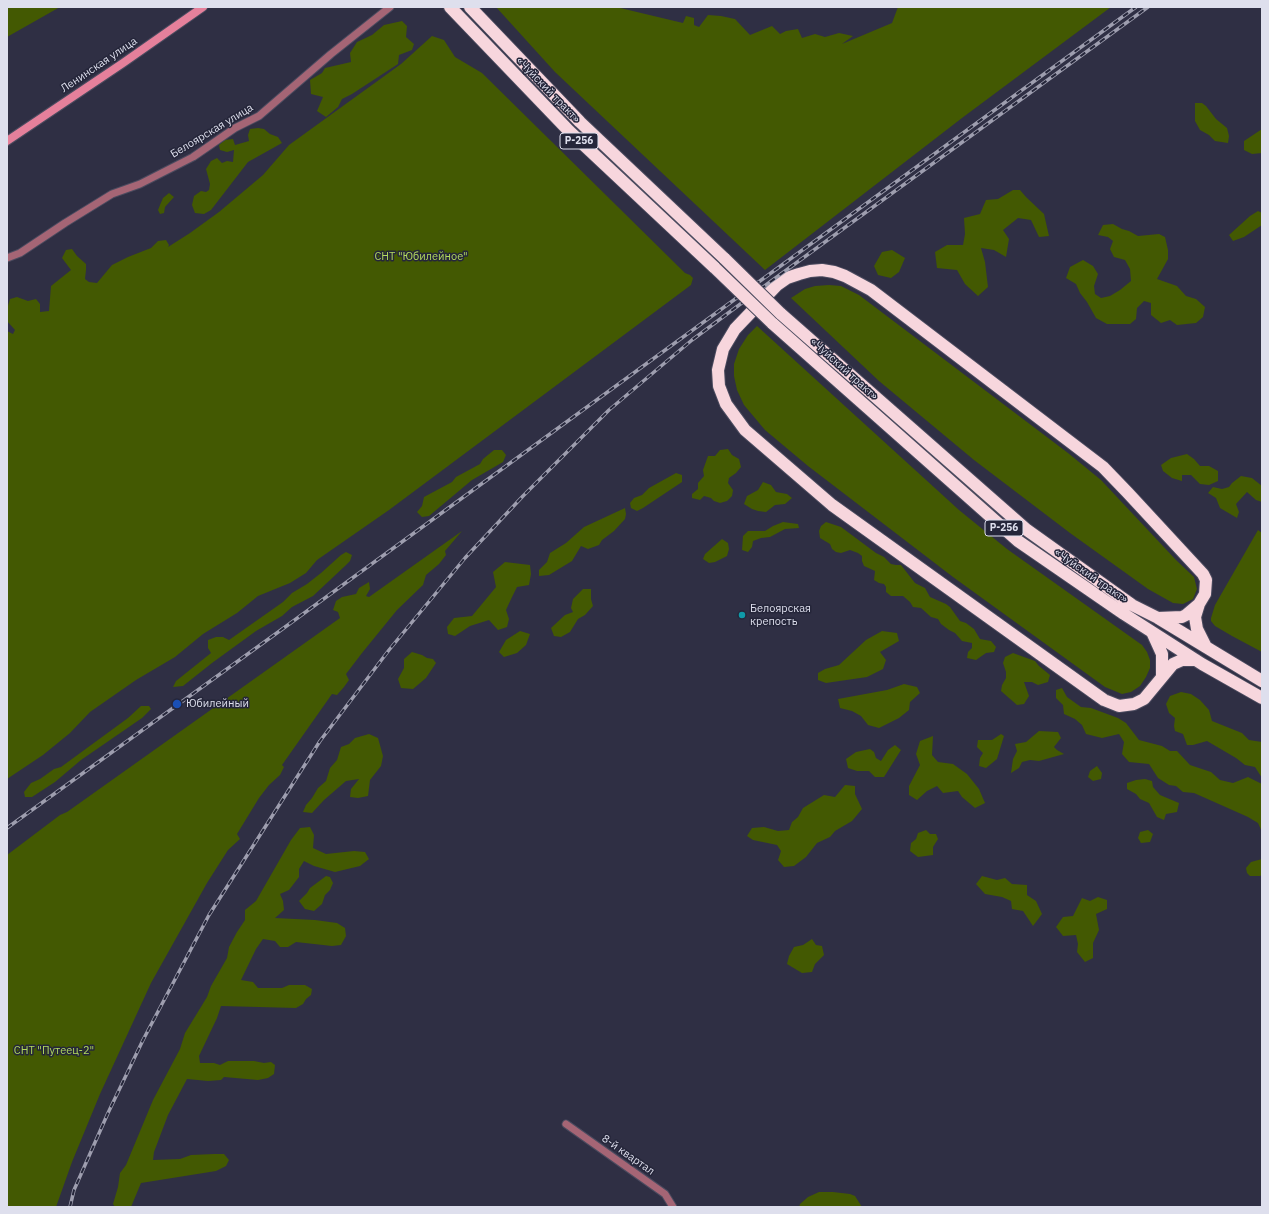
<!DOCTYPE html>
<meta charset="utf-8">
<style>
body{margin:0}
#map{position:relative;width:1269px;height:1214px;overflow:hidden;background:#2f2f44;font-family:"IBM Plex Sans",sans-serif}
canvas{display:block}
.frame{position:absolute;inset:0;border:8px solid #dedfed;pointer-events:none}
</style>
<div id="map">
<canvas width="1269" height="1214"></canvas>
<div class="frame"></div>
</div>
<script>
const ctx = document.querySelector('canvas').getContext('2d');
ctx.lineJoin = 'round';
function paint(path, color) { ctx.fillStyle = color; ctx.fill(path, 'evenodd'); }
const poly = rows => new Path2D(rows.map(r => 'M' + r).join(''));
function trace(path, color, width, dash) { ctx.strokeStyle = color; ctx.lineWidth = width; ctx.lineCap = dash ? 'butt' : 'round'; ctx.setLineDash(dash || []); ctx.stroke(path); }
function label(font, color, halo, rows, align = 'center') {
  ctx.font = font + ' "IBM Plex Sans",sans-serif'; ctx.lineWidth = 3; ctx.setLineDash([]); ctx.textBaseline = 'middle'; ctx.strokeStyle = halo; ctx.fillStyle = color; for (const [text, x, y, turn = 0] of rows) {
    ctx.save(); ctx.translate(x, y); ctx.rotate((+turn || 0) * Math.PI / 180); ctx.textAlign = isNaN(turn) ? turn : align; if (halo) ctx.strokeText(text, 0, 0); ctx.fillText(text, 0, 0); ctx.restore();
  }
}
const green = poly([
 [7,7,60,7,7,37],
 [496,7,616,7,683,23,686,16,694,18,694,25,699,27,708,15,721,16,735,19,750,35,772,26,780,34,786,31,798,29,802,38,815,34,825,37,839,33,853,36,842,44,892,23,898,7,1111,7,962,118,765,270,555,72],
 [402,21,407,26,406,37,414,44,412,50,399,55,398,64,352,94,342,99,338,107,326,117,317,111,323,97,311,94,310,80,322,73,325,68,351,62,350,53,357,42,372,35,384,25],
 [432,36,444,40,455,57,482,73,685,273,690,275,693,278,691,285,389,510,317,560,306,573,290,583,258,596,237,613,203,634,175,657,136,680,90,712,70,733,43,755,7,779,7,331,13,334,15,330,7,321,7,309,10,299,17,297,28,301,36,299,40,304,40,312,49,311,51,286,71,270,62,258,66,250,72,249,77,256,86,264,86,270,85,279,89,282,97,283,112,265,128,257,151,248,158,241,166,240,169,245,168,247,190,233,219,212,263,175,289,145,401,64],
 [1195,103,1202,103,1206,106,1216,119,1227,128,1229,136,1228,143,1215,141,1209,135,1200,130,1195,121],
 [258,128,264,129,270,134,278,137,282,143,248,162,211,210,204,214,195,213,192,205,194,196,201,191,206,192,209,190,210,184,206,169,211,161,217,158,222,163,227,161,233,162,234,150,227,152,220,150,219,145,225,140,233,139,235,145,249,141,248,135,250,129],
 [1262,129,1262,153,1252,154,1244,150,1244,141],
 [1013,190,1020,190,1026,197,1044,214,1049,236,1039,237,1031,220,1018,218,1003,230,1009,239,1006,257,994,250,981,248,985,262,988,287,978,296,965,284,957,270,937,268,935,252,947,245,963,245,965,234,964,218,980,214,986,200,998,199],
 [169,193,174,197,165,207,164,213,160,214,158,210,160,205,163,198],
 [1258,211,1262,213,1262,225,1244,237,1233,241,1229,235,1250,216],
 [1113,224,1122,229,1129,231,1138,236,1159,234,1165,237,1168,250,1168,259,1157,279,1177,286,1186,296,1196,299,1205,307,1203,317,1196,323,1177,325,1170,320,1161,323,1151,315,1151,303,1144,301,1137,308,1136,319,1130,324,1107,324,1096,318,1087,302,1080,293,1076,284,1066,278,1070,267,1083,260,1093,266,1098,274,1094,286,1095,294,1101,298,1110,296,1120,290,1131,281,1130,269,1125,260,1114,257,1110,249,1113,241,1108,237,1098,235,1103,225],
 [892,250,905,258,899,272,891,278,878,275,874,266,882,252],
 [829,285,841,286,859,295,1068,453,1101,480,1176,560,1194,577,1197,589,1193,599,1183,604,1173,603,1148,589,1070,533,974,460,879,381,791,298,805,289,815,286],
 [757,326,959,510,1007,549,1142,645,1147,652,1150,660,1150,668,1146,677,1140,686,1131,692,1122,694,1105,687,953,577,808,466,765,430,744,405,737,390,734,376,734,364,739,349,748,335],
 [728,449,732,455,739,459,741,467,736,473,729,478,728,483,733,490,732,496,727,501,720,503,714,501,711,498,704,496,700,500,692,498,692,494,698,489,698,483,704,476,703,470,708,456,715,456,720,450],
 [494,450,502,450,506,455,503,462,472,480,429,516,422,517,417,512,422,506,424,497,452,482,456,477,480,464,483,459],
 [1187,454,1194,459,1200,466,1209,466,1218,471,1218,481,1209,485,1200,484,1191,475,1182,475,1182,481,1172,478,1163,471,1161,465,1171,458],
 [676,473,682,475,682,482,643,508,637,511,631,508,630,503,634,498,642,495,649,488],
 [1241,476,1252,478,1262,486,1262,502,1256,500,1247,492,1236,504,1239,512,1237,518,1220,508,1216,498,1208,493,1213,487,1222,489,1229,487,1232,483],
 [763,482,771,485,776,492,787,494,792,498,785,504,775,505,766,512,758,511,752,509,744,504,747,496,758,490],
 [625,508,626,514,625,519,614,531,602,540,599,545,588,549,581,546,572,561,549,575,539,576,539,570,547,562,550,553,566,543,584,527],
 [783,522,798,524,799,528,785,529,770,537,761,538,753,541,752,547,748,552,742,550,743,536,748,531,765,531,773,526],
 [826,522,841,527,876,553,884,557,891,564,896,565,901,565,915,583,925,588,930,597,946,604,950,607,960,621,966,623,974,629,980,639,991,641,996,647,994,652,986,653,976,660,967,658,968,652,972,648,972,643,962,641,955,633,949,630,941,624,938,619,931,617,921,608,913,607,910,602,903,596,891,596,886,592,886,587,884,584,879,583,874,580,875,571,864,566,862,561,862,556,858,553,850,550,841,553,836,552,832,549,830,544,820,538,819,531,821,526],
 [1258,530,1262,533,1262,652,1232,636,1215,626,1211,621,1211,618,1215,605],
 [462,531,445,551,446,555,439,564,426,575,423,585,397,610,362,653,346,674,349,680,344,687,337,695,332,694,313,721,282,765,284,767,280,775,269,785,259,798,237,834,240,839,228,850,207,883,151,983,100,1094,72,1162,56,1207,7,1207,7,855,60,815,67,812,340,618,338,612,333,610,336,601,342,597,356,594,359,588,369,582,370,589,366,596,369,597],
 [722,539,728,543,729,549,727,556,715,562,709,563,703,559,705,554],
 [346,552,352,555,350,561,345,566,313,596,292,607,282,616,256,631,212,663,183,686,173,687,176,681,211,653,208,648,208,640,216,637,223,637,229,640,283,602,292,593,307,584,321,573,341,555],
 [505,562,530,565,531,574,529,585,517,587,512,597,506,610,509,619,507,627,498,630,489,620,470,626,455,636,448,634,447,627,454,618,472,616,496,587,493,572],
 [583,589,591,589,591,599,593,606,585,615,578,619,570,632,561,637,554,636,551,628,565,615,573,612,571,608,573,599],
 [520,631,530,634,526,645,517,653,504,657,499,652,506,640],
 [882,631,897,633,899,641,880,652,886,660,883,669,867,677,826,683,818,680,818,673,825,669,839,665,866,640],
 [412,652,422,655,427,658,433,659,436,663,426,678,413,689,401,688,398,679,404,668,404,659],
 [1013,653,1035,661,1039,666,1050,675,1048,682,1038,685,1032,682,1024,682,1029,696,1024,704,1017,705,1001,691,1002,685,1006,678,1006,672,1003,663,1005,657],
 [904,684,917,687,920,693,910,702,909,710,899,718,879,728,868,725,861,716,852,711,840,708,838,699,887,690],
 [1062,688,1067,697,1081,707,1091,708,1118,718,1126,723,1139,740,1162,746,1170,751,1177,751,1190,765,1211,772,1220,780,1233,783,1248,777,1262,784,1262,832,1258,823,1248,817,1194,793,1183,792,1176,786,1169,785,1158,778,1149,764,1129,762,1122,754,1124,742,1119,734,1102,738,1086,734,1082,725,1075,719,1064,714,1063,705,1056,698,1056,690],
 [1181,692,1191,694,1200,700,1209,710,1212,721,1242,733,1249,740,1262,742,1262,778,1255,767,1245,765,1236,758,1207,741,1193,745,1187,745,1183,734,1175,731,1174,726,1175,718,1169,713,1166,704,1170,696],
 [141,706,149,706,151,709,142,718,81,760,55,782,32,797,25,797,24,792,31,783,40,779,54,769,61,767,128,718],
 [1039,731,1058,732,1061,738,1054,747,1057,750,1064,754,1039,761,1030,760,1022,762,1019,768,1011,773,1013,759,1017,751,1015,744,1026,742],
 [369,734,378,738,383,756,381,766,370,780,368,796,358,798,350,797,351,789,359,779,346,781,324,800,312,813,303,812,306,805,312,798,318,788,326,781,330,768,337,760,341,747,349,744,355,738],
 [1001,734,1004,736,997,759,986,768,979,766,980,758,983,753,977,747,978,740,992,740],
 [933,736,932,755,938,762,953,764,967,774,979,789,985,803,975,808,962,797,958,791,943,793,937,786,927,791,917,800,909,795,909,786,920,765,916,754,920,741],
 [895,745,901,750,884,777,875,777,869,771,857,771,848,768,846,759,856,752,870,749,874,752,876,758,881,761,888,750],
 [1097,766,1102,773,1101,779,1093,781,1088,777,1090,771],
 [1145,779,1152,781,1153,787,1160,795,1179,803,1177,812,1166,814,1164,820,1157,817,1149,803,1140,799,1136,794,1127,789,1127,783,1136,780],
 [845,785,855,786,855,794,862,809,852,821,835,831,830,837,817,843,806,857,794,866,784,867,778,860,781,851,777,845,753,840,747,836,752,828,764,827,778,831,789,830,792,822,798,817,803,808,824,795,835,797],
 [310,827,314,835,313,848,326,854,354,851,365,852,369,859,360,866,335,872,314,866,304,861,299,869,299,877,289,890,280,894,283,901,284,910,275,918,315,920,337,923,345,928,346,936,341,945,332,946,296,942,288,947,280,947,275,941,263,939,256,949,241,980,253,982,258,988,282,988,289,985,305,985,312,989,311,995,306,999,303,1004,296,1008,221,1006,217,1018,199,1056,200,1063,214,1063,220,1065,228,1061,254,1061,264,1063,271,1062,275,1065,274,1074,268,1078,258,1080,224,1077,221,1080,208,1081,187,1079,168,1115,154,1152,153,1160,180,1159,191,1155,214,1154,224,1154,229,1160,226,1166,216,1171,141,1183,131,1207,115,1207,113,1204,118,1187,120,1173,126,1165,153,1100,180,1049,185,1033,207,997,211,986,227,958,229,947,237,932,245,920,245,910,256,901,291,840,300,828],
 [926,830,930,834,936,834,938,839,933,847,933,855,918,857,910,851,911,843,916,839,918,833],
 [1148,830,1153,834,1150,842,1141,843,1138,838,1140,832],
 [1262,859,1262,875,1260,876,1250,876,1247,873,1246,868,1251,862],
 [326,876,330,877,333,883,330,890,325,895,322,904,314,911,305,909,299,901,307,893,310,888],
 [982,876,997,880,1005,878,1012,884,1027,885,1027,895,1036,901,1042,914,1033,926,1023,911,1012,909,1011,901,1002,897,985,894,976,884],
 [1098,897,1107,900,1107,909,1096,914,1099,930,1093,943,1093,958,1085,962,1077,952,1078,944,1076,935,1063,936,1056,927,1063,917,1073,916,1082,898,1090,901],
 [812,939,816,945,822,946,824,955,815,964,812,972,802,973,787,964,789,956,794,947,803,945],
 [819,1192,833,1192,850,1194,855,1196,862,1207,799,1207,800,1204,808,1197]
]);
const street = poly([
 [7,258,20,253,65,223,112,194,140,184,193,157,235,128,259,116,331,54,390,7],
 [566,1124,665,1194,673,1207]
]);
const secondary = poly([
 [7,141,123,63,203,7]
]);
const highway = poly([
 [450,7,569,131,715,268],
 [470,7,580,122,725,259],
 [780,313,1027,530,1132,605,1158,618,1262,681],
 [772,323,1018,541,1124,614,1202,664,1262,698],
 [1158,618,1182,617,1186,615,1199,604],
 [1152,632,1162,654,1162,677],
 [1196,660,1182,660,1173,664,1144,699,1134,704,1119,706,1104,700,832,505,745,430,726,404,719,386,718,370,723,349,735,329,777,285,787,278,799,274,810,271,822,270,834,272,845,276,871,290,1103,467,1128,493,1203,574,1206,580,1205,594,1199,604,1195,617,1197,629,1206,647]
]);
const rail = poly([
 [7,828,281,630,1136,7],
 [70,1207,74,1190,108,1113,143,1040,209,915,320,741,389,650,465,558,523,496,609,410,692,340,770,282,1148,7]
]);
const highwayBridge = poly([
 [725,259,780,313],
 [715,268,772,323]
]);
const markers = [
 [742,615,4,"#0f9aa8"],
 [177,704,5,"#1a4fb4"]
];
const shields = [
 [579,141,38],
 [1004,528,38]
];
const shieldNames = [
 ["Р-256",579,141],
 ["Р-256",1004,528]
];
const streetNames = [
 ["Ленинская улица",99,65,-34],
 ["«Чуйский тракт»",548,90,46],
 ["Белоярская улица",212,131,-31],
 ["«Чуйский тракт»",844,369,42],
 ["«Чуйский тракт»",1091,576,35],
 ["8-й квартал",628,1155,35]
];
const parkNames = [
 ["СНТ \"Юбилейное\"",421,257],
 ["СНТ \"Путеец-2\"",54,1051]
];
const poiNames = [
 ["Белоярская",750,609],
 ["крепость",750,622],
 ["Юбилейный",186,704]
];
paint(green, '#435902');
trace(street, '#4b4b5f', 9);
trace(secondary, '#4b4b5f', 10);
trace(highway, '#4b4b5f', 14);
trace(street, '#a56575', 7);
trace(secondary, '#e5809b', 8);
trace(highway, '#f7d6dd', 12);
trace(rail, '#9e9eaf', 3.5);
trace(rail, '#25263a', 2, [6]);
trace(highwayBridge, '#4b4b5f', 14, []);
trace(highwayBridge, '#f7d6dd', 12);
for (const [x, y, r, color] of markers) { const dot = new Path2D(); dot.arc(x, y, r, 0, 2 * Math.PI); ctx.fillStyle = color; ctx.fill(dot); trace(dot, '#25263a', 1.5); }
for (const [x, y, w] of shields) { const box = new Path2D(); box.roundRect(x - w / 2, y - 8, w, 16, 3); ctx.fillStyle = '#25263a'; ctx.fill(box); trace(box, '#dedfed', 1); }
label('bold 10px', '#dedfed', null, shieldNames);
label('11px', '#dedfed', '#25263a', streetNames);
label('11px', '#b3da5e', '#25263a', parkNames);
label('11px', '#dedfed', '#25263a', poiNames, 'left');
</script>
